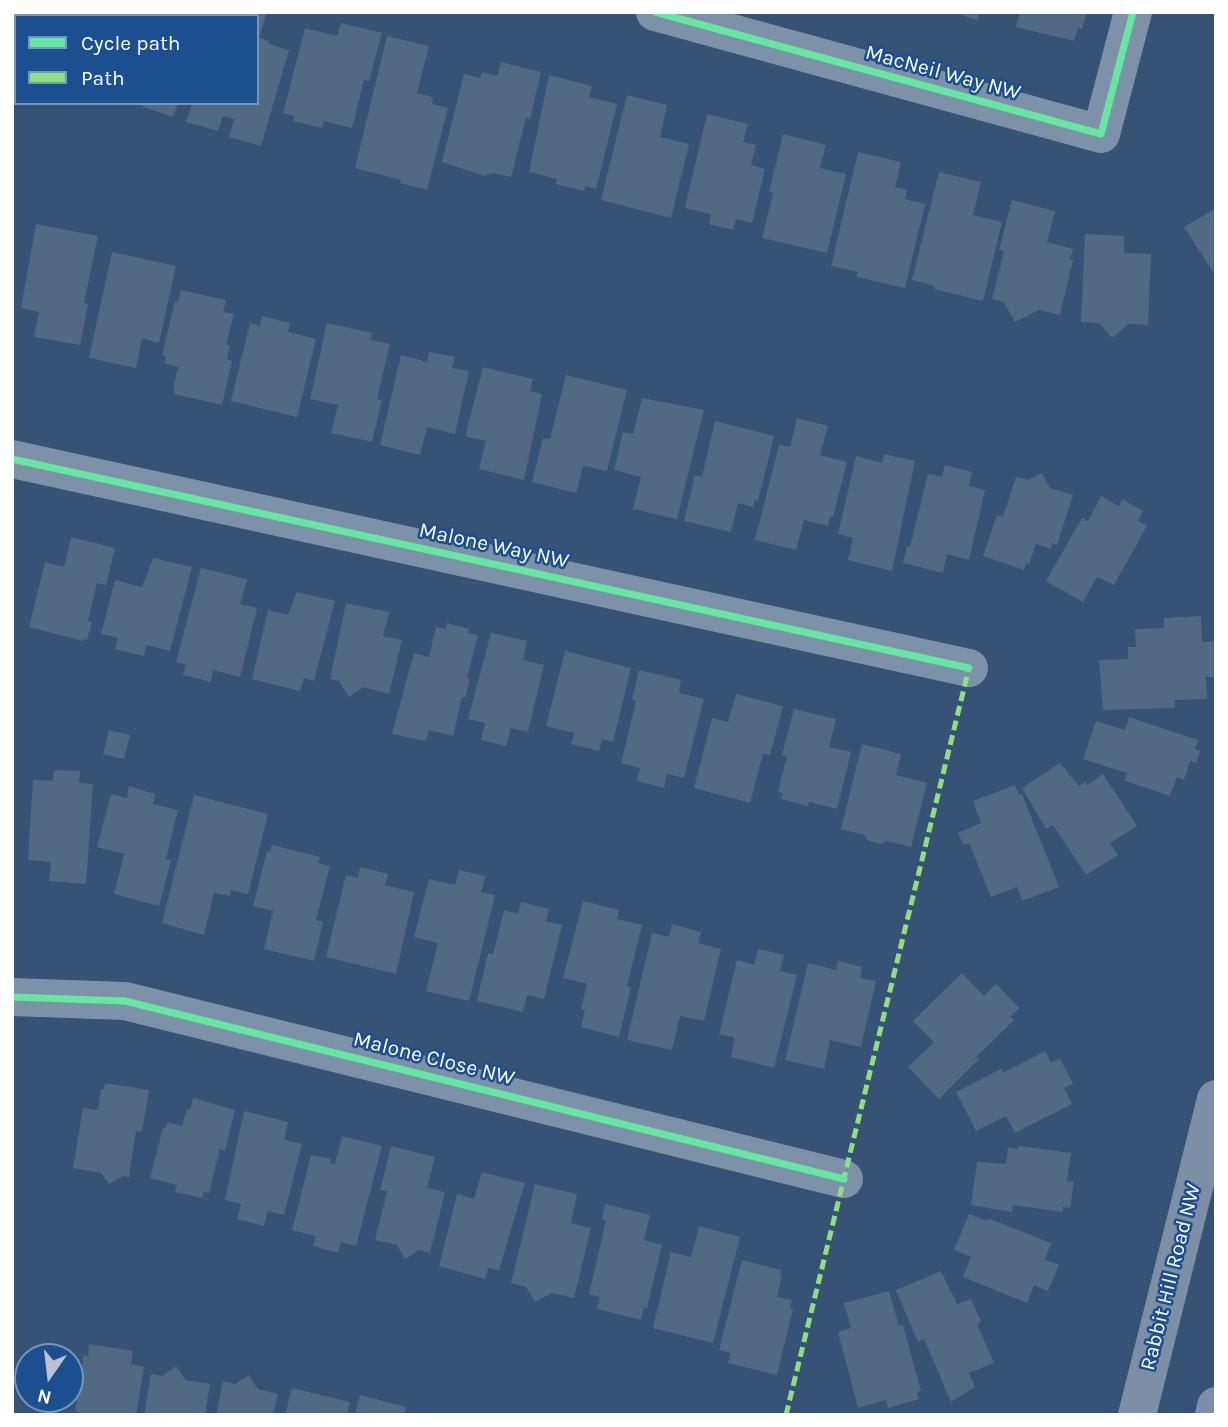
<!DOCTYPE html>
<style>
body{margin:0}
#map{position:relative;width:1228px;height:1427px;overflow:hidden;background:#365274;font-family:Karla,sans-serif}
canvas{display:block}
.frame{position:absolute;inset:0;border:14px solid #fff;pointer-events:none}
.legend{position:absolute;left:14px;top:14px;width:245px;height:91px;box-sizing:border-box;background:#1b4f8f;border:2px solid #7695bc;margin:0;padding:9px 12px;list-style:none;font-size:21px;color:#fff}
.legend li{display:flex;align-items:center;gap:14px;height:35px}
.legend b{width:35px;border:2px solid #7695bc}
.north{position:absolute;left:14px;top:1343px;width:70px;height:70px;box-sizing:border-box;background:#1b4f8f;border:2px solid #7695bc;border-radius:50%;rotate:194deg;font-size:19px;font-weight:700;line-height:28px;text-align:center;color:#fff}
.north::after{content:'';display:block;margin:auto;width:24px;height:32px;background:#b9c2ce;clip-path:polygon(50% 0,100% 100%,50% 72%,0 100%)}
</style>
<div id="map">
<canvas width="1228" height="1427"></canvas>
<div class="frame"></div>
<ul class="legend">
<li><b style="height:9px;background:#66e7a1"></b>Cycle path</li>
<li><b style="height:9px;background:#8de07e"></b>Path</li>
</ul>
<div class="north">N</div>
</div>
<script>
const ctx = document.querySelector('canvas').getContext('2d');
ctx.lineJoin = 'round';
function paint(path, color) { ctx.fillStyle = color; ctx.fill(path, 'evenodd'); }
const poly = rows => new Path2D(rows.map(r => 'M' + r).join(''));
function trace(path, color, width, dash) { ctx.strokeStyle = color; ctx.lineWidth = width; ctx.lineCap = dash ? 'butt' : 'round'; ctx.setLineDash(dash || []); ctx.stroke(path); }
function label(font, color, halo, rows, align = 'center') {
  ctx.font = font + ' Karla,sans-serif'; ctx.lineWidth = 5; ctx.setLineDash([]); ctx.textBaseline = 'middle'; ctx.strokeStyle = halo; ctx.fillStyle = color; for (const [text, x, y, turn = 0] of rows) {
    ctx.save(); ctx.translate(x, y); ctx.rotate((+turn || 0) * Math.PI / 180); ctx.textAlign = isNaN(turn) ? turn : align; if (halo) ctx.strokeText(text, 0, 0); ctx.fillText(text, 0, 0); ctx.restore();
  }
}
const building = poly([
 [24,12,113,12,111,16,22,16],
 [164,12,209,12,208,16,163,16],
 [218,12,267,12,259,38,269,41,268,44,289,50,261,146,229,137,234,119,223,116,218,131,186,122,192,103,257,103,257,16,217,16],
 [952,12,979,12,977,20],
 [1020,12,1087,12,1082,29,1078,28,1074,41,1016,27],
 [341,23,382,33,369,81,364,80,352,128,324,121,322,128,293,121,294,116,283,113,305,28,337,36],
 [387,36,429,46,417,93,433,97,432,104,448,108,427,190,400,183,401,180,355,168],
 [501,62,541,72,530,119,526,118,511,177,493,173,485,176,442,162,464,74,480,78,482,72,497,76],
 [549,75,592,86,589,97,617,104,596,189,585,186,584,191,556,184,557,179,529,172],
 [627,95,667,105,660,137,689,144,671,218,601,200],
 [133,103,178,103,173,117],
 [707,114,748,124,743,142,756,145,751,165,765,169,752,223,736,219,733,230,709,224,711,214,685,208],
 [783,134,826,145,820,168,846,174,827,253,762,238,773,193,769,192],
 [858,152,901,162,895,187,907,190,905,199,925,204,905,288,857,277,858,272,831,266],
 [939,172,981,182,973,215,1002,222,983,301,934,289,935,286,912,280],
 [1012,200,1055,211,1047,242,1073,249,1070,259,1073,260,1060,315,1039,310,1015,322,1004,302,992,299,1004,251,999,250],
 [1216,208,1216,270,1213,272,1184,227],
 [36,224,98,236,84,303,88,304,80,345,34,337,39,312,21,308],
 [1085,234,1124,236,1124,253,1151,254,1148,325,1128,324,1112,338,1099,323,1081,322],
 [112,252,176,266,159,343,142,338,136,368,89,358],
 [181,290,226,300,223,312,234,314,226,345,230,345,227,359,232,361,222,405,174,394,175,390,173,389,178,367,164,363,166,356,162,355,175,301,178,302],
 [262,316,290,323,288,332,316,339,297,417,231,401,250,323,260,326],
 [327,323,372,333,371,340,390,344,377,399,382,400,372,442,331,433,338,405,310,399],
 [429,352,455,357,452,368,469,371,455,434,427,427,420,455,380,445,401,355,427,362],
 [483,367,533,379,530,391,542,394,524,480,479,469,486,441,467,437,466,433],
 [566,375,627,390,607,471,583,466,576,493,532,482,543,438,550,439],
 [642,398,704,410,677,519,633,509,641,477,614,470,623,432,633,434],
 [797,418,828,426,820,455,847,462,833,517,830,517,828,526,804,520,796,550,755,540,779,445,790,447],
 [715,421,774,436,758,501,755,500,753,507,738,503,731,532,684,521,695,475,702,477],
 [884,454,915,461,892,571,848,560,853,538,838,534,856,456,882,463],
 [945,465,972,472,969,486,985,490,969,560,947,554,943,573,903,563,907,546,910,547,928,474,942,477],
 [1042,473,1050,488,1073,495,1057,545,1052,543,1051,549,1036,544,1029,564,1026,563,1024,570,983,556,997,515,1003,517,1016,477,1028,480],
 [1101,496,1119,506,1122,499,1143,511,1138,521,1147,526,1114,585,1097,577,1083,602,1046,581,1082,518,1088,521],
 [71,537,115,548,106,585,97,583,88,621,92,622,87,640,83,639,83,641,29,627,45,562,64,567],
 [153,558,192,567,170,651,146,645,144,656,115,649,118,638,101,634,115,580,142,587],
 [201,568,247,579,240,604,257,608,240,677,213,670,211,682,183,675,186,665,176,662],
 [297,592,335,601,314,681,304,678,300,691,252,679,268,610,288,615],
 [346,603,389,612,383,636,402,640,389,694,363,687,349,697,339,681,330,679],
 [1201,616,1202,642,1216,641,1216,677,1206,677,1207,699,1175,700,1175,708,1103,710,1099,660,1128,659,1128,647,1136,647,1135,629,1164,628,1164,618],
 [447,623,469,629,468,633,478,635,467,678,470,679,465,698,462,697,453,736,429,730,426,741,392,734,414,653,429,657,436,627,446,629],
 [491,633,527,641,523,660,544,665,528,732,511,728,506,746,481,740,485,723,468,719],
 [565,651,631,668,613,742,602,739,599,751,571,744,574,733,546,726],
 [639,670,681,680,679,693,704,699,684,778,667,774,664,788,637,781,640,768,621,763,636,701,632,700],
 [736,694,783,706,770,755,763,754,750,803,694,788,712,718,728,722],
 [794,709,836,719,829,747,851,752,837,809,809,802,808,806,781,799,783,793,778,792,787,756,782,755],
 [1129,717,1198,740,1195,749,1200,751,1196,763,1190,761,1184,780,1177,777,1170,796,1125,781,1127,773,1083,759,1096,721,1125,730],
 [109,730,130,735,124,759,103,754],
 [862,744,901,754,896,775,927,783,911,847,887,841,880,844,867,840,864,835,841,829],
 [1060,763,1079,786,1085,782,1087,785,1103,774,1137,826,1110,843,1118,855,1086,875,1053,825,1046,829,1022,788],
 [54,770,80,771,79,783,93,784,86,884,49,881,51,862,28,860,33,780,53,781],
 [1015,785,1019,795,1022,794,1059,887,1022,901,1017,887,991,897,969,843,963,845,958,833,981,823,973,801],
 [129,786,155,794,153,804,178,810,166,859,171,860,159,906,114,894,124,854,97,847,111,794,127,798],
 [194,795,268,814,248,894,231,890,230,896,214,893,204,935,162,923],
 [272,845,320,857,318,863,330,866,316,920,323,922,314,961,264,949,273,911,253,906,267,851,270,852],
 [360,867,388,874,385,885,414,892,396,974,326,957,346,875,358,878],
 [459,870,485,876,481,892,495,895,469,1001,426,991,438,943,414,937,429,879,455,885],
 [583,901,619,910,617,919,642,925,627,986,631,987,619,1037,581,1027,585,1010,581,1009,587,984,563,978],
 [521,902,549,909,546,921,562,925,544,999,527,995,523,1012,477,1001,488,953,493,954,504,910,518,914],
 [672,924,701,932,698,943,721,949,704,1021,680,1016,672,1050,627,1040,652,933,669,937],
 [758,949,784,955,780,971,797,975,774,1068,731,1057,735,1038,719,1034,737,960,754,965],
 [838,961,862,967,860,978,876,981,861,1047,830,1040,824,1069,785,1060,808,963,836,970],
 [962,973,984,996,996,984,1019,1008,1010,1017,1014,1020,976,1057,979,1059,939,1099,908,1067,934,1042,913,1021],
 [1045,1051,1051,1063,1060,1058,1073,1084,1064,1088,1072,1104,1015,1133,1006,1116,976,1131,956,1092,1001,1069,1003,1073],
 [105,1083,149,1090,142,1132,136,1131,129,1177,123,1176,109,1184,101,1173,73,1168,83,1108,98,1110,101,1089,104,1089],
 [193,1098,235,1110,225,1151,220,1149,209,1193,204,1192,202,1198,175,1192,177,1185,150,1178,163,1128,166,1128,167,1122,182,1126,187,1109,190,1110],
 [244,1111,288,1122,284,1140,302,1144,284,1215,268,1211,264,1226,237,1219,241,1204,225,1200],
 [342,1136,382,1146,356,1246,341,1242,338,1253,313,1246,316,1236,292,1230,311,1155,331,1159,330,1163,335,1164],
 [391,1146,435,1157,427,1188,445,1192,430,1253,419,1250,405,1259,397,1245,375,1240,387,1191,380,1190],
 [1019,1146,1071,1153,1067,1181,1074,1182,1070,1208,1063,1207,1063,1212,1013,1205,1012,1212,971,1205,977,1162,1006,1164,1008,1147,1018,1149],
 [482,1172,525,1183,499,1270,488,1268,485,1279,439,1266,457,1194,474,1199],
 [535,1184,577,1194,571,1223,591,1228,574,1298,552,1293,535,1302,526,1287,511,1283],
 [605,1204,650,1215,644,1240,662,1245,647,1308,644,1307,641,1320,597,1309,600,1297,589,1294,606,1220,602,1219],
 [969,1214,987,1221,988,1218,1051,1243,1045,1260,1059,1265,1048,1291,1034,1285,1027,1303,963,1277,971,1257,954,1250],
 [699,1226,740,1237,713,1343,653,1328,671,1252,691,1257],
 [742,1260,781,1270,780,1275,782,1275,777,1297,792,1300,790,1309,793,1309,777,1375,728,1363,731,1353,719,1350],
 [941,1271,957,1304,971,1299,981,1322,977,1324,994,1363,969,1373,975,1387,951,1402,924,1339,918,1342,896,1290],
 [889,1291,899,1326,903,1325,921,1391,917,1392,919,1399,888,1408,886,1400,858,1408,838,1332,851,1328,844,1303],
 [89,1344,133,1351,131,1364,144,1367,136,1415,78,1415,79,1412,75,1411,84,1355,88,1356],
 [176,1366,186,1380,210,1384,205,1415,144,1415,151,1374,162,1376],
 [249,1375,258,1389,278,1394,273,1415,216,1415,223,1381,235,1384],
 [292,1388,350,1402,347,1415,285,1415],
 [360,1395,406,1407,404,1415,355,1415]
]);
const minor = poly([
 [655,12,1101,134,1133,12],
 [12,459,969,668],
 [12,997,125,1001,844,1179]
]);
const major = poly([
 [1137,1415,1216,1099],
 [1214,1415,1216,1406]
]);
const quiet = poly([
 [786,1415,969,668]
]);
const cycleway = poly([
 [655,12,1101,134,1133,12],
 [12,459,969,668],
 [12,997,125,1001,844,1179]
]);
const streetNames = [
 ["MacNeil Way NW",943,73,15],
 ["Malone Way NW",494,546,12],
 ["Malone Close NW",434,1059,14],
 ["Rabbit Hill Road NW",1171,1277,-76]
];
paint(building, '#526984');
trace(minor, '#7d92a8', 38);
trace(major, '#7d8ea7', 38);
trace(quiet, '#8de07e', 5, [10, 5]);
trace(cycleway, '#66e7a1', 7);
label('21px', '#fff', '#1b4f8f', streetNames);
</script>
